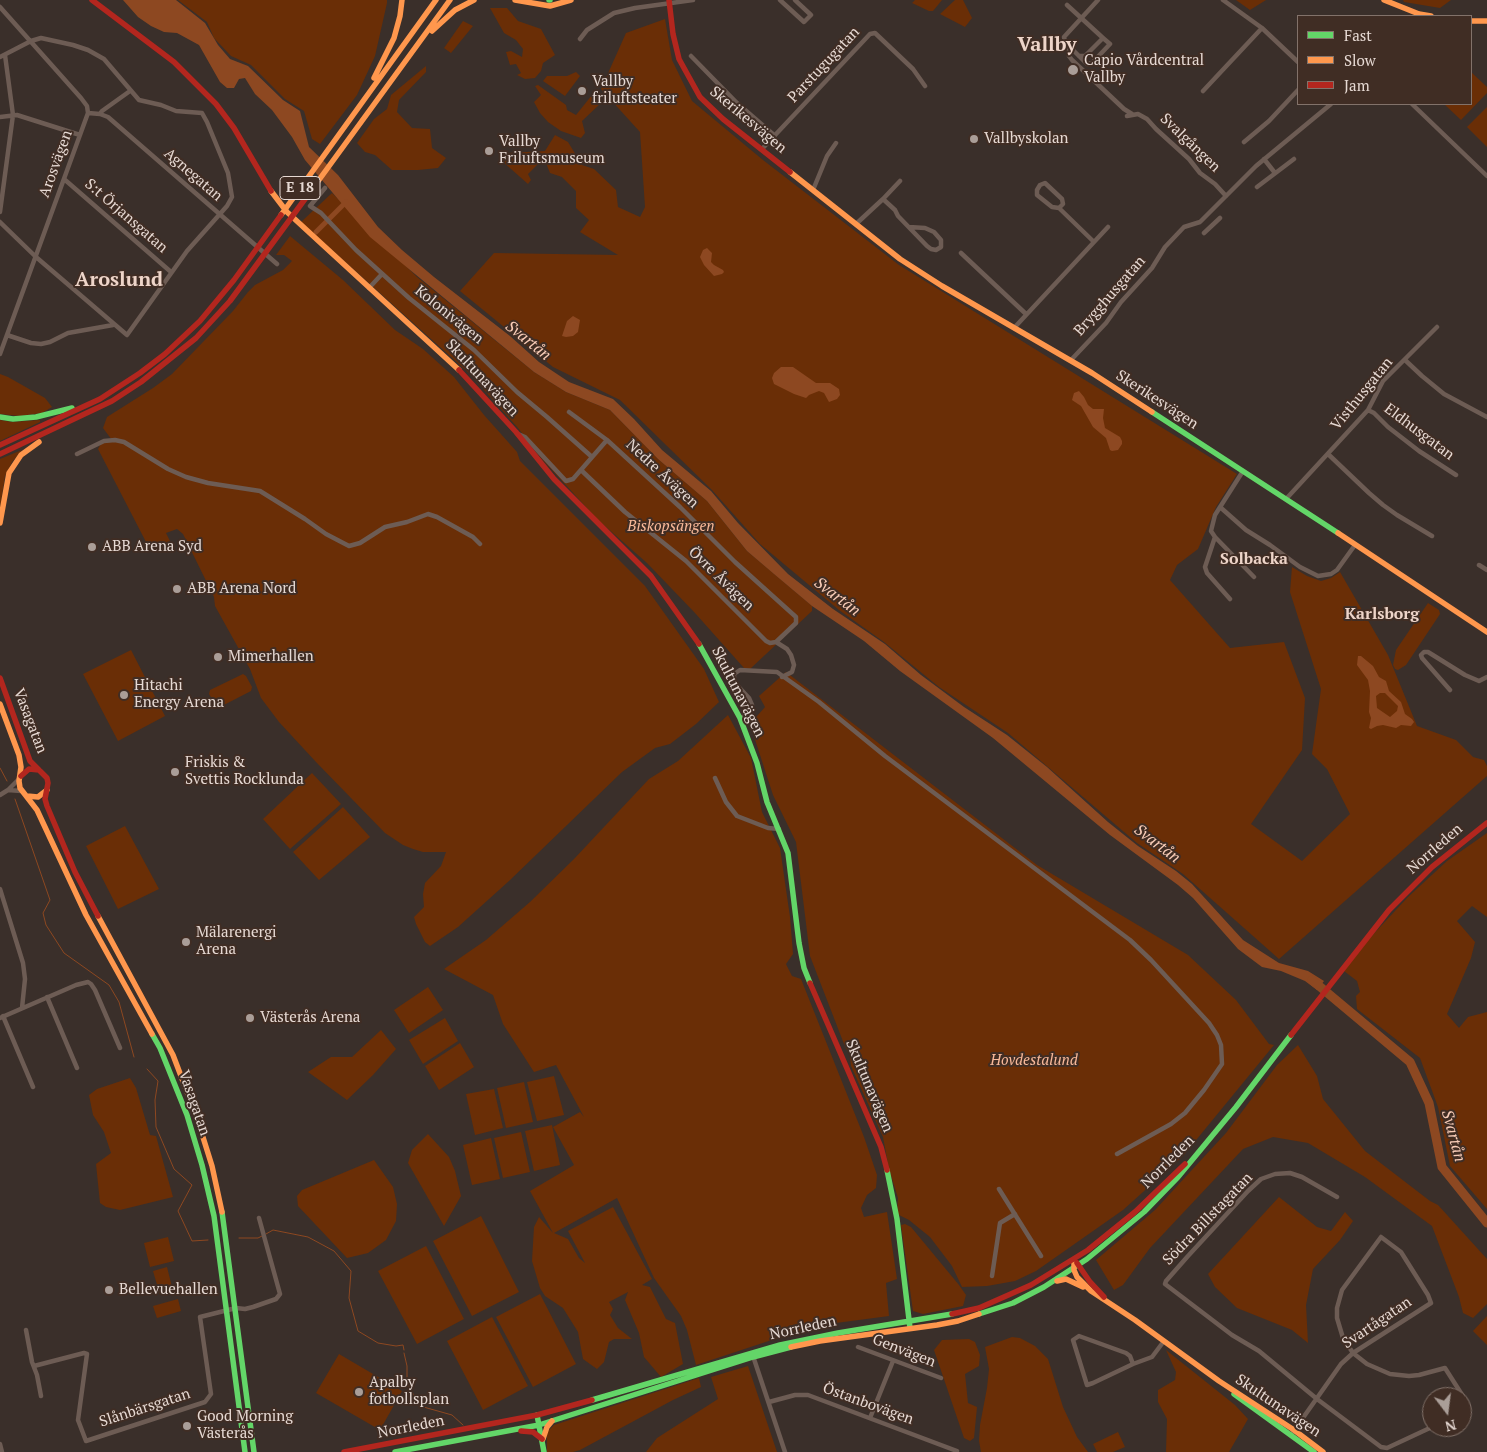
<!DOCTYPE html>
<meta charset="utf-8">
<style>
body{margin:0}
#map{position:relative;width:1487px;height:1452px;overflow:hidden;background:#3a2f2a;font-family:"PT Serif",serif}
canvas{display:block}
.legend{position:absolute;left:1297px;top:15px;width:175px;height:90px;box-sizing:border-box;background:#402d24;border:1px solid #82726a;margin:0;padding:6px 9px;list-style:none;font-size:15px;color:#e6d9d3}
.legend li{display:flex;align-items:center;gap:10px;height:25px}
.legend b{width:25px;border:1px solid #82726a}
.north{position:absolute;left:1422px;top:1387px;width:50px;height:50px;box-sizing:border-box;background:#402d24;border:1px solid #82726a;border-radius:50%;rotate:165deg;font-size:14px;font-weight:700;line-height:20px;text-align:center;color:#e6d9d3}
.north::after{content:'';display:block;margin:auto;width:18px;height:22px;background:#aa9e98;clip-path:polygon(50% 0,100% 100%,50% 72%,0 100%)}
</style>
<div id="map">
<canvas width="1487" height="1452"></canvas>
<ul class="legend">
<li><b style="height:6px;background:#63d668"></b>Fast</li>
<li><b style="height:6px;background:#ff974d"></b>Slow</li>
<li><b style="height:6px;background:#b3261e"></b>Jam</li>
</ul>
<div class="north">N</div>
</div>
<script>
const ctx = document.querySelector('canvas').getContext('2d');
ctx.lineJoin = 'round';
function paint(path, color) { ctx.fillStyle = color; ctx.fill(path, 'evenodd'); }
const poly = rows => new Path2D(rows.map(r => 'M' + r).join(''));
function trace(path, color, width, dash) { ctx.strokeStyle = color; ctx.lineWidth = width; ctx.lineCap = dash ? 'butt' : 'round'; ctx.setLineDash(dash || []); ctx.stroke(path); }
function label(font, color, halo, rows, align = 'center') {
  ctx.font = font + ' "PT Serif",serif'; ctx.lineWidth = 4; ctx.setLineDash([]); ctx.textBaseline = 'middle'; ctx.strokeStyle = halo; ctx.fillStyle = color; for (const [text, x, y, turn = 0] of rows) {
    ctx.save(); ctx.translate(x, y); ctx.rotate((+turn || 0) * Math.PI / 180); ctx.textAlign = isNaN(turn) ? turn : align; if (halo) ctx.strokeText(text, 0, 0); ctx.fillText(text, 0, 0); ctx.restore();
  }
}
const green = poly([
 [178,0,387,0,387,3,375,56,357,95,320,144,312,139,304,111,285,99,251,65,231,56,214,38,207,22],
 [915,0,942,0,933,11,929,11,912,3],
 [955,0,963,0,972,18,965,27,940,14],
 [1236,0,1266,0,1250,10],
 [1403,0,1451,0,1440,8,1404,2],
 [490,8,507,8,518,21,541,29,555,55,543,63,541,71,535,78,525,79,517,75,521,73,516,64,510,65,506,52,511,51,522,57,523,49,516,40,504,33],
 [665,19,672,60,692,101,763,160,899,265,1237,474,1216,507,1198,549,1177,565,1170,580,1230,648,1284,642,1305,698,1302,750,1251,824,1302,861,1350,814,1327,769,1312,754,1321,689,1290,592,1292,567,1307,576,1321,581,1331,578,1340,572,1388,655,1417,726,1456,740,1473,757,1484,760,1487,766,1487,776,1279,959,1183,874,1137,843,1008,733,939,687,884,642,839,610,760,544,712,490,620,400,553,367,460,291,494,253,618,255,580,232,589,220,576,208,576,191,562,177,550,173,546,163,540,162,528,174,531,180,528,184,502,161,508,153,545,151,555,135,568,142,582,165,594,169,616,190,618,207,640,217,645,207,640,132,601,89,626,33],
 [463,21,473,26,451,53,444,48],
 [426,66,426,72,399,100,397,112,412,128,430,129,432,148,446,158,438,168,418,170,392,170,375,155,365,152,357,143,374,119,387,109,391,95],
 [576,72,580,76,565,96,543,81,547,76,567,76],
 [1471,72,1487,87,1487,93,1461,120,1444,104,1471,104],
 [538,85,566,105,567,110,576,115,596,90,601,103,582,121,585,133,581,138,561,131,548,122,540,113,534,102,541,95,535,86],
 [1487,107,1487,147,1467,127],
 [332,193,417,277,534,372,566,392,610,410,658,459,707,501,747,551,812,606,812,611,750,669,744,668,695,613,647,563,597,519,541,458,518,428,470,374,301,222],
 [290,236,343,280,395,330,423,349,454,377,484,415,517,452,520,461,645,586,704,669,719,702,696,724,670,744,655,748,622,772,509,881,458,927,430,946,425,942,416,924,414,917,424,907,423,894,425,883,441,866,446,852,423,852,413,849,403,845,385,833,316,762,279,722,261,698,250,669,215,606,214,597,183,534,177,529,166,533,170,541,161,552,154,542,146,542,98,449,102,442,112,440,103,428,107,417,153,388,172,374,233,311,248,292,255,285,283,270,292,261,284,255,276,255],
 [0,374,8,377,45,398,52,407,42,413,20,416,0,414],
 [0,420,12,422,40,420,40,422,0,441],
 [22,450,12,462,5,476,0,508,0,459],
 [1428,603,1439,610,1440,614,1406,665,1398,670,1395,669,1393,665,1396,650],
 [131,650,165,716,118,741,83,674],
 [786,672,1037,865,1188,955,1236,1000,1269,1044,1274,1045,1183,1156,1123,1210,1036,1271,1015,1281,987,1286,962,1287,952,1266,930,1237,909,1220,897,1214,898,1198,889,1169,883,1137,851,1066,850,1056,844,1044,810,956,796,842,773,795,750,724,765,707,759,696],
 [243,674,246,676,252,687,251,691,220,707,217,707,209,694,210,690],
 [728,715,751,758,762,812,780,848,790,917,793,954,786,964,792,976,801,979,864,1137,877,1175,876,1188,867,1195,861,1208,864,1217,887,1212,897,1279,886,1283,889,1316,836,1323,799,1331,696,1365,687,1330,681,1316,654,1278,617,1198,554,1233,568,1239,579,1258,585,1263,568,1231,613,1207,652,1279,642,1285,650,1287,666,1319,675,1323,683,1364,661,1377,644,1357,639,1333,625,1300,628,1292,609,1302,613,1309,610,1315,618,1328,632,1339,614,1339,609,1342,604,1362,597,1369,583,1359,578,1332,563,1308,545,1296,540,1288,532,1261,534,1227,539,1217,553,1233,530,1191,574,1165,553,1127,580,1112,584,1117,556,1065,534,1072,503,1024,493,995,444,969,486,940,530,902,574,859,649,779,678,761],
 [312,773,341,804,290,849,263,819],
 [343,807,370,837,319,880,293,852],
 [125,826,159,889,118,909,86,846],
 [1487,833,1487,917,1472,906,1457,921,1475,942,1471,958,1447,1014,1459,1028,1468,1017,1487,1012,1487,1209,1450,1166,1438,1107,1420,1058,1357,1009,1356,996,1360,992,1357,981,1344,971,1368,940,1408,897,1447,861],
 [428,987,443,1010,409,1033,394,1010],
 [445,1018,458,1041,423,1064,409,1040],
 [381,1030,396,1049,373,1075,347,1100,308,1072,331,1057,352,1057],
 [460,1043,474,1067,439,1090,425,1066],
 [1298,1045,1317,1076,1323,1099,1365,1151,1430,1201,1438,1205,1487,1259,1487,1304,1473,1318,1463,1313,1459,1297,1432,1226,1365,1177,1308,1143,1273,1137,1243,1149,1150,1248,1123,1285,1114,1290,1096,1260,1155,1210,1226,1133,1277,1065],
 [554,1076,564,1115,537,1121,527,1082],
 [130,1078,136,1088,150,1135,156,1136,173,1197,120,1210,106,1207,100,1203,96,1164,111,1153,104,1132,93,1115,89,1095,97,1089],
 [524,1082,533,1122,506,1128,497,1088],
 [494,1089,503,1128,475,1135,466,1094],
 [552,1125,560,1165,534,1171,525,1131],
 [521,1132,530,1172,503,1178,494,1138],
 [428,1134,449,1157,455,1171,461,1196,444,1226,408,1163,412,1150],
 [491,1138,500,1179,472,1185,463,1145],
 [374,1160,393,1187,397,1204,396,1221,386,1240,368,1253,347,1258,298,1206,297,1196,302,1190],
 [1279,1197,1317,1227,1331,1231,1345,1212,1353,1221,1340,1240,1313,1269,1306,1305,1308,1343,1292,1330,1237,1308,1215,1287,1208,1274],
 [481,1216,519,1292,472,1316,433,1241],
 [905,1224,911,1227,959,1285,966,1295,963,1306,923,1314,913,1311,901,1225],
 [168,1237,174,1261,150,1267,144,1243],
 [426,1246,464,1319,417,1344,378,1271],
 [167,1267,173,1291,160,1295,153,1271],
 [540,1294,576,1364,533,1387,496,1317],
 [178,1299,181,1311,157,1318,153,1306],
 [1487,1316,1487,1345,1473,1331],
 [492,1317,528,1386,483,1410,447,1341],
 [1012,1337,1020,1338,1035,1346,1048,1359,1063,1407,1077,1437,1088,1452,981,1452,979,1441,980,1425,987,1388,989,1369,985,1347],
 [969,1339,975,1342,980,1355,979,1366,965,1374,968,1403,977,1407,974,1438,970,1441,964,1438,934,1350,942,1340],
 [1166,1350,1235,1405,1248,1419,1229,1452,1166,1452,1167,1419,1158,1402,1158,1390,1175,1380,1176,1372],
 [339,1354,402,1391,380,1430,316,1393],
 [748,1366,777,1452,646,1452,657,1438,718,1399,711,1377],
 [699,1378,701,1387,673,1400,580,1450,573,1452,547,1452,547,1432,554,1425],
 [1118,1432,1125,1447,1113,1452,1097,1452,1093,1444]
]);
const water = poly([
 [123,0,176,0,205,23,218,45,230,59,248,66,283,100,300,111,309,147,338,175,378,227,402,250,434,277,510,336,539,362,569,382,613,399,634,419,662,450,711,491,738,523,788,574,833,609,885,644,921,675,964,707,1007,735,1047,767,1108,822,1138,846,1176,871,1192,884,1243,940,1279,963,1308,971,1324,981,1317,990,1305,981,1281,971,1262,967,1238,949,1193,898,1178,885,1110,835,993,738,900,671,864,641,812,606,774,574,747,551,707,501,658,459,610,410,566,392,534,372,370,237,305,160,292,137,272,110,255,94,245,78,239,79,234,88,227,88,220,82,199,45,177,33,164,32,151,26,138,17],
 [707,248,712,253,711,262,714,265,723,270,724,272,722,274,714,276,704,265,700,257,703,250],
 [573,316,580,320,578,332,573,336,566,337,562,336,567,321],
 [781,367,793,367,816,383,830,383,839,389,840,395,837,399,829,402,824,393,819,391,809,395,806,398,794,394,774,384,772,378,774,373],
 [1079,391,1084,397,1088,405,1093,409,1104,409,1103,418,1105,428,1120,437,1122,441,1122,444,1118,450,1112,451,1110,450,1106,438,1093,427,1081,406,1072,400,1074,393],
 [1358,656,1361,656,1373,666,1379,677,1386,681,1389,691,1401,702,1405,714,1412,719,1414,722,1411,726,1401,725,1396,728,1383,725,1377,726,1371,729,1369,728,1371,718,1369,712,1370,691,1368,680,1357,665],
 [1380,693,1385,693,1398,706,1397,711,1390,717,1377,708,1376,696]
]);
const stream = poly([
 [0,768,7,781],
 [15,799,50,900,43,913,46,925,64,953,109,985,119,1002,134,1057],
 [147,1069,158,1081,155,1100,156,1127,174,1169,192,1185,178,1211,192,1241,208,1240],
 [266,1234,273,1230,308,1237,334,1251,351,1271,349,1298,358,1331,378,1343,396,1346,403,1345,404,1350],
 [239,1238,258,1238,262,1236],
 [404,1353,407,1366,407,1383,420,1406,452,1415,463,1425]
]);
const canal = poly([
 [316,232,346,202]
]);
const river = poly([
 [1312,980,1410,1062,1429,1103,1442,1167,1487,1223]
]);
const street = poly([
 [780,0,804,22,811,15,795,0],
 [1098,0,1064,37,1065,42,1087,64,1092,63,1110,44,1103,38],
 [1223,0,1262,28,1298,62],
 [1067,5,1103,38,1085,56,1079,56],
 [0,7,81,98,87,106,88,113,0,354],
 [580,39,587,30,614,13,635,8,693,0],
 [1069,47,1069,56,1072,60,1124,109,1132,114],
 [691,56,737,103,774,135],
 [0,57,31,41,41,38,73,45,88,50,104,59,139,100,161,105,176,111,202,113,207,122,228,173,232,197,227,206,187,251,127,335,36,257,0,222],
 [1203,91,1262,28],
 [1412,104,1487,176],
 [88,113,100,114,108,117,277,264],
 [100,114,102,111,130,91],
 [1127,116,1138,114,1147,119,1156,129,1189,159,1200,173,1215,184,1226,196],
 [0,117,17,115,80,135],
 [1244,142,1269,121,1298,90],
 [762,149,870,34,875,33,913,69,925,86],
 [1264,159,1275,173],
 [64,179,171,272],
 [1257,187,1294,159],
 [325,188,310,206,321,213,356,250,409,298,474,350,517,392,547,417,592,457],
 [813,190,827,156,836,143],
 [883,199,900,181],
 [1059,208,1063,204,1062,199,1045,183,1040,185,1037,190,1037,195,1052,207,1059,208,1094,242],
 [0,212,13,115,5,55],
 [856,224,883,199,895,210,898,216,927,246,931,249,936,250,941,247,941,240,934,232,925,228,909,227],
 [1204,233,1220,218],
 [961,253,1026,314],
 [369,288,382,274],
 [1014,328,1108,227],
 [7,335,31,343,41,344,50,342,68,333,113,325],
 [1071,360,1106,323,1121,302,1152,268,1165,247,1184,227,1200,222,1256,166,1331,104],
 [1405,360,1422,376,1444,394,1487,417],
 [1368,410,1374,413,1388,427,1419,451,1456,475],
 [569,412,607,440,680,507,735,562,796,617,796,623,776,642],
 [518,434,525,437,566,481,573,479,607,440],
 [77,454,104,441,115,440,124,442,168,469,186,477,208,483,260,491,305,519,326,534,349,546,360,543,385,527,407,522,428,514,437,517,473,537,480,544],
 [1328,454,1369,493,1383,505,1397,515,1432,536],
 [581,470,625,512,686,561,766,641,770,643,776,642],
 [1286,499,1368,410,1383,381,1437,327],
 [1220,507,1246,530,1270,545,1300,567,1318,576,1331,574,1337,570,1355,545],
 [1215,537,1254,577],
 [1479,565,1487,570],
 [1230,599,1207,573,1205,567,1215,537,1211,531,1215,515,1243,471],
 [776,642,787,649,791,655,794,665,792,672,782,677],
 [1450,690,1422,658,1421,655,1424,652,1428,652,1465,675,1479,681,1487,677],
 [740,718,749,714,751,711,752,705,749,698,734,682,734,674,740,670,777,672,819,702,885,756,1130,940,1151,960,1209,1023,1217,1035,1221,1045,1222,1064,1204,1090,1185,1113,1171,1124,1117,1154],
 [715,778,726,802,737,816,768,828,779,829],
 [8,790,21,791],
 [0,795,8,790,19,779],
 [0,889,23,963,25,979,22,1008],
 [47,997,77,1068],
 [3,1016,33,1087],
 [0,1018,76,985,88,982,91,984,95,990,120,1048],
 [999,1189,1041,1256],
 [1337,1197,1302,1177,1290,1173,1275,1174,1261,1179,1248,1191,1188,1256,1166,1281,1165,1284,1232,1335,1259,1351,1317,1399,1381,1447,1387,1448,1432,1427],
 [992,1276,1000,1223,1015,1214],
 [26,1330,32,1362,37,1375,41,1396],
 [858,1347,941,1378],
 [753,1356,785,1452],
 [1133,1364,1093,1383,1087,1385,1073,1340,1079,1336,1126,1353,1130,1356,1133,1364,1152,1357,1164,1341],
 [34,1366,84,1353,87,1354,78,1420,86,1441,205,1402,211,1394,200,1317,236,1308,245,1309,253,1307,276,1299,280,1294,259,1218],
 [769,1402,795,1395,808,1395,957,1451],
 [870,1418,893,1361],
 [1293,1432,1341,1364,1353,1353,1431,1303,1428,1295,1401,1252,1381,1237,1342,1290,1337,1308,1337,1318,1343,1338,1353,1353,1367,1364,1390,1374,1409,1376,1419,1375,1445,1368,1466,1401,1466,1407,1462,1409],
 [0,1444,2,1452]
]);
const fast = poly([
 [549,0,550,0],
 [1152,412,1338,533],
 [0,417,13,419,36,417,72,408],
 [699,644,740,718,757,763,767,802,788,853,799,943,804,968,810,983],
 [152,1034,160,1048,187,1115,202,1165,214,1216,245,1452],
 [887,1170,897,1219,910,1328],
 [222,1212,254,1452],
 [979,1314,1013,1303,1044,1287,1087,1259,1144,1212,1178,1177,1236,1107,1291,1035],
 [1234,1394,1314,1452],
 [592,1400,780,1345,838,1333,952,1314],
 [537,1415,544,1452],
 [395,1452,539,1425,753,1357,791,1347]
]);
const slow = poly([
 [515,0,550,6,571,0],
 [1384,0,1419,14,1431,16],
 [1471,21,1487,21],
 [432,31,455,10,474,0],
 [374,78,394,38,400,16,402,0],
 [790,172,900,259,942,286,1092,373,1152,412],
 [316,184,450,0],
 [271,191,287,212,459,370],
 [281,215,436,0],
 [0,523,9,473,21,455,39,442],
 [1338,533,1487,632],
 [0,704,19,755,21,767,19,781,20,788,37,810,86,915,152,1034],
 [27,796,38,797,47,790],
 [98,916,173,1055,197,1118,212,1166,222,1212],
 [1074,1264,1074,1270,1077,1277,1091,1291,1135,1320,1219,1381,1294,1430,1323,1452],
 [1057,1281,1066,1279,1083,1287],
 [791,1347,820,1341,937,1325,958,1321,979,1314],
 [543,1439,547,1427,552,1421]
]);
const jam = poly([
 [92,0,174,62,216,104,234,128,271,191],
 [669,0,673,34,679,59,700,97,723,119,790,172],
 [459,370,516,432,554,479,651,576,699,644],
 [0,445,100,399,140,373,165,354,200,321,234,280,281,215],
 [0,454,112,401,141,382,196,338,230,301,316,184],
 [0,678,30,761,47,778,48,783,45,799,47,806,75,872,98,916],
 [21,776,29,769,39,770],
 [810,983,881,1147,887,1170],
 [1291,1035,1389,910,1432,867,1487,823],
 [1077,1263,1090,1282,1104,1297],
 [952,1314,979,1308,1031,1285,1088,1250,1135,1212,1185,1164],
 [521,1431,533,1432,542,1439],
 [344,1452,537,1415,592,1400]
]);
const markers = [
 [1073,70,6,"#aa9e98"],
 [582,91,5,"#aa9e98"],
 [974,139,5,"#aa9e98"],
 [489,151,5,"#aa9e98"],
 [92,547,5,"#aa9e98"],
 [177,589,5,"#aa9e98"],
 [218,657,5,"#aa9e98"],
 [124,695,5,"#aa9e98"],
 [175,772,5,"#aa9e98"],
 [186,942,5,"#aa9e98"],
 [250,1018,5,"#aa9e98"],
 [109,1290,5,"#aa9e98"],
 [359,1392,5,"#aa9e98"],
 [187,1426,5,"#aa9e98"]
];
const shields = [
 [300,188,40]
];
const shieldNames = [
 ["E 18",300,188]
];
const poiNames = [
 ["Capio Vårdcentral",1084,61],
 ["Vallby",1084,78],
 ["Vallby",592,82],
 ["friluftsteater",592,99],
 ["Vallbyskolan",984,139],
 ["Vallby",499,142],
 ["Friluftsmuseum",499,159],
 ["ABB Arena Syd",102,547],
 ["ABB Arena Nord",187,589],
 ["Mimerhallen",228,657],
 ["Hitachi",134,686],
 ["Energy Arena",134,703],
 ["Friskis &",185,763],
 ["Svettis Rocklunda",185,780],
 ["Mälarenergi",196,933],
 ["Arena",196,950],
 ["Västerås Arena",260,1018],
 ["Bellevuehallen",119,1290],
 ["Apalby",369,1383],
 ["fotbollsplan",369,1400],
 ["Good Morning",197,1417],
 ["Västerås",197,1434]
];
const streetNames = [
 ["Parstugugatan",824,65,-47],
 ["Skerikesvägen",748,120,40],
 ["Svalgången",1190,143,44],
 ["Arosvägen",56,164,-70],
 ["Agnegatan",193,175,41],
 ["S:t Örjansgatan",126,216,41],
 ["Brygghusgatan",1110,296,-49],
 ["Kolonivägen",449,315,39],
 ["Skultunavägen",482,378,47],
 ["Visthusgatan",1362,394,-51],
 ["Skerikesvägen",1157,400,33],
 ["Eldhusgatan",1419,432,37],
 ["Nedre Åvägen",662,474,43],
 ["Övre Åvägen",721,579,44],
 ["Skultunavägen",738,692,63],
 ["Vasagatan",30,721,69],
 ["Norrleden",1435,849,-41],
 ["Skultunavägen",869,1086,67],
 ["Vasagatan",194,1103,71],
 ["Norrleden",1168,1162,-45],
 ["Södra Billstagatan",1208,1219,-46],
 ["Svartågatan",1377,1323,-34],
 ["Norrleden",803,1328,-12],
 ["Genvägen",904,1351,21],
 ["Östanbovägen",868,1404,20],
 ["Skultunavägen",1278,1406,34],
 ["Slånbärsgatan",145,1408,-18],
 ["Norrleden",411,1427,-11]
];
const parkNames = [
 ["Biskopsängen",671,527],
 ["Hovdestalund",1034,1061]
];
const waterNames = [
 ["Svartån",528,341,39],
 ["Svartån",837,597,37],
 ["Svartån",1157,844,37],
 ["Svartån",1453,1136,75]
];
const neighbourhoodNames = [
 ["Solbacka",1254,559],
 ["Karlsborg",1382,614]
];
const districtNames = [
 ["Vallby",1047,45],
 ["Aroslund",119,280]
];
paint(green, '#6a2e06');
paint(water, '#8d4821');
trace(stream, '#8d4821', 1);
trace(canal, '#8d4821', 5);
trace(river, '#8d4821', 9);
trace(street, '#6d5c54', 4.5);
trace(fast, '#63d668', 5.5);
trace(slow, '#ff974d', 5.5);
trace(jam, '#b3261e', 5.5);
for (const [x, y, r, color] of markers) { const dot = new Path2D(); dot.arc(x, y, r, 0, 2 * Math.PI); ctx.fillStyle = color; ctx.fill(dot); trace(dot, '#402d24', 2); }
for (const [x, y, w] of shields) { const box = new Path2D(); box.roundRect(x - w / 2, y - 11.5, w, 23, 4); ctx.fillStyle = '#402d24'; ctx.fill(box); trace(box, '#e6d9d3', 1); }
label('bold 14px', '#e6d9d3', null, shieldNames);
label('15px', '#e6d9d3', '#402d24', poiNames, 'left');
label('15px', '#e6d9d3', '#402d24', streetNames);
label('italic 15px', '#f9b999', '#402d24', parkNames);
label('italic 16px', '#f8ccb7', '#402d24', waterNames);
label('bold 16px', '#eed5c9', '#402d24', neighbourhoodNames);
label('bold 20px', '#eed5c9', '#402d24', districtNames);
</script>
